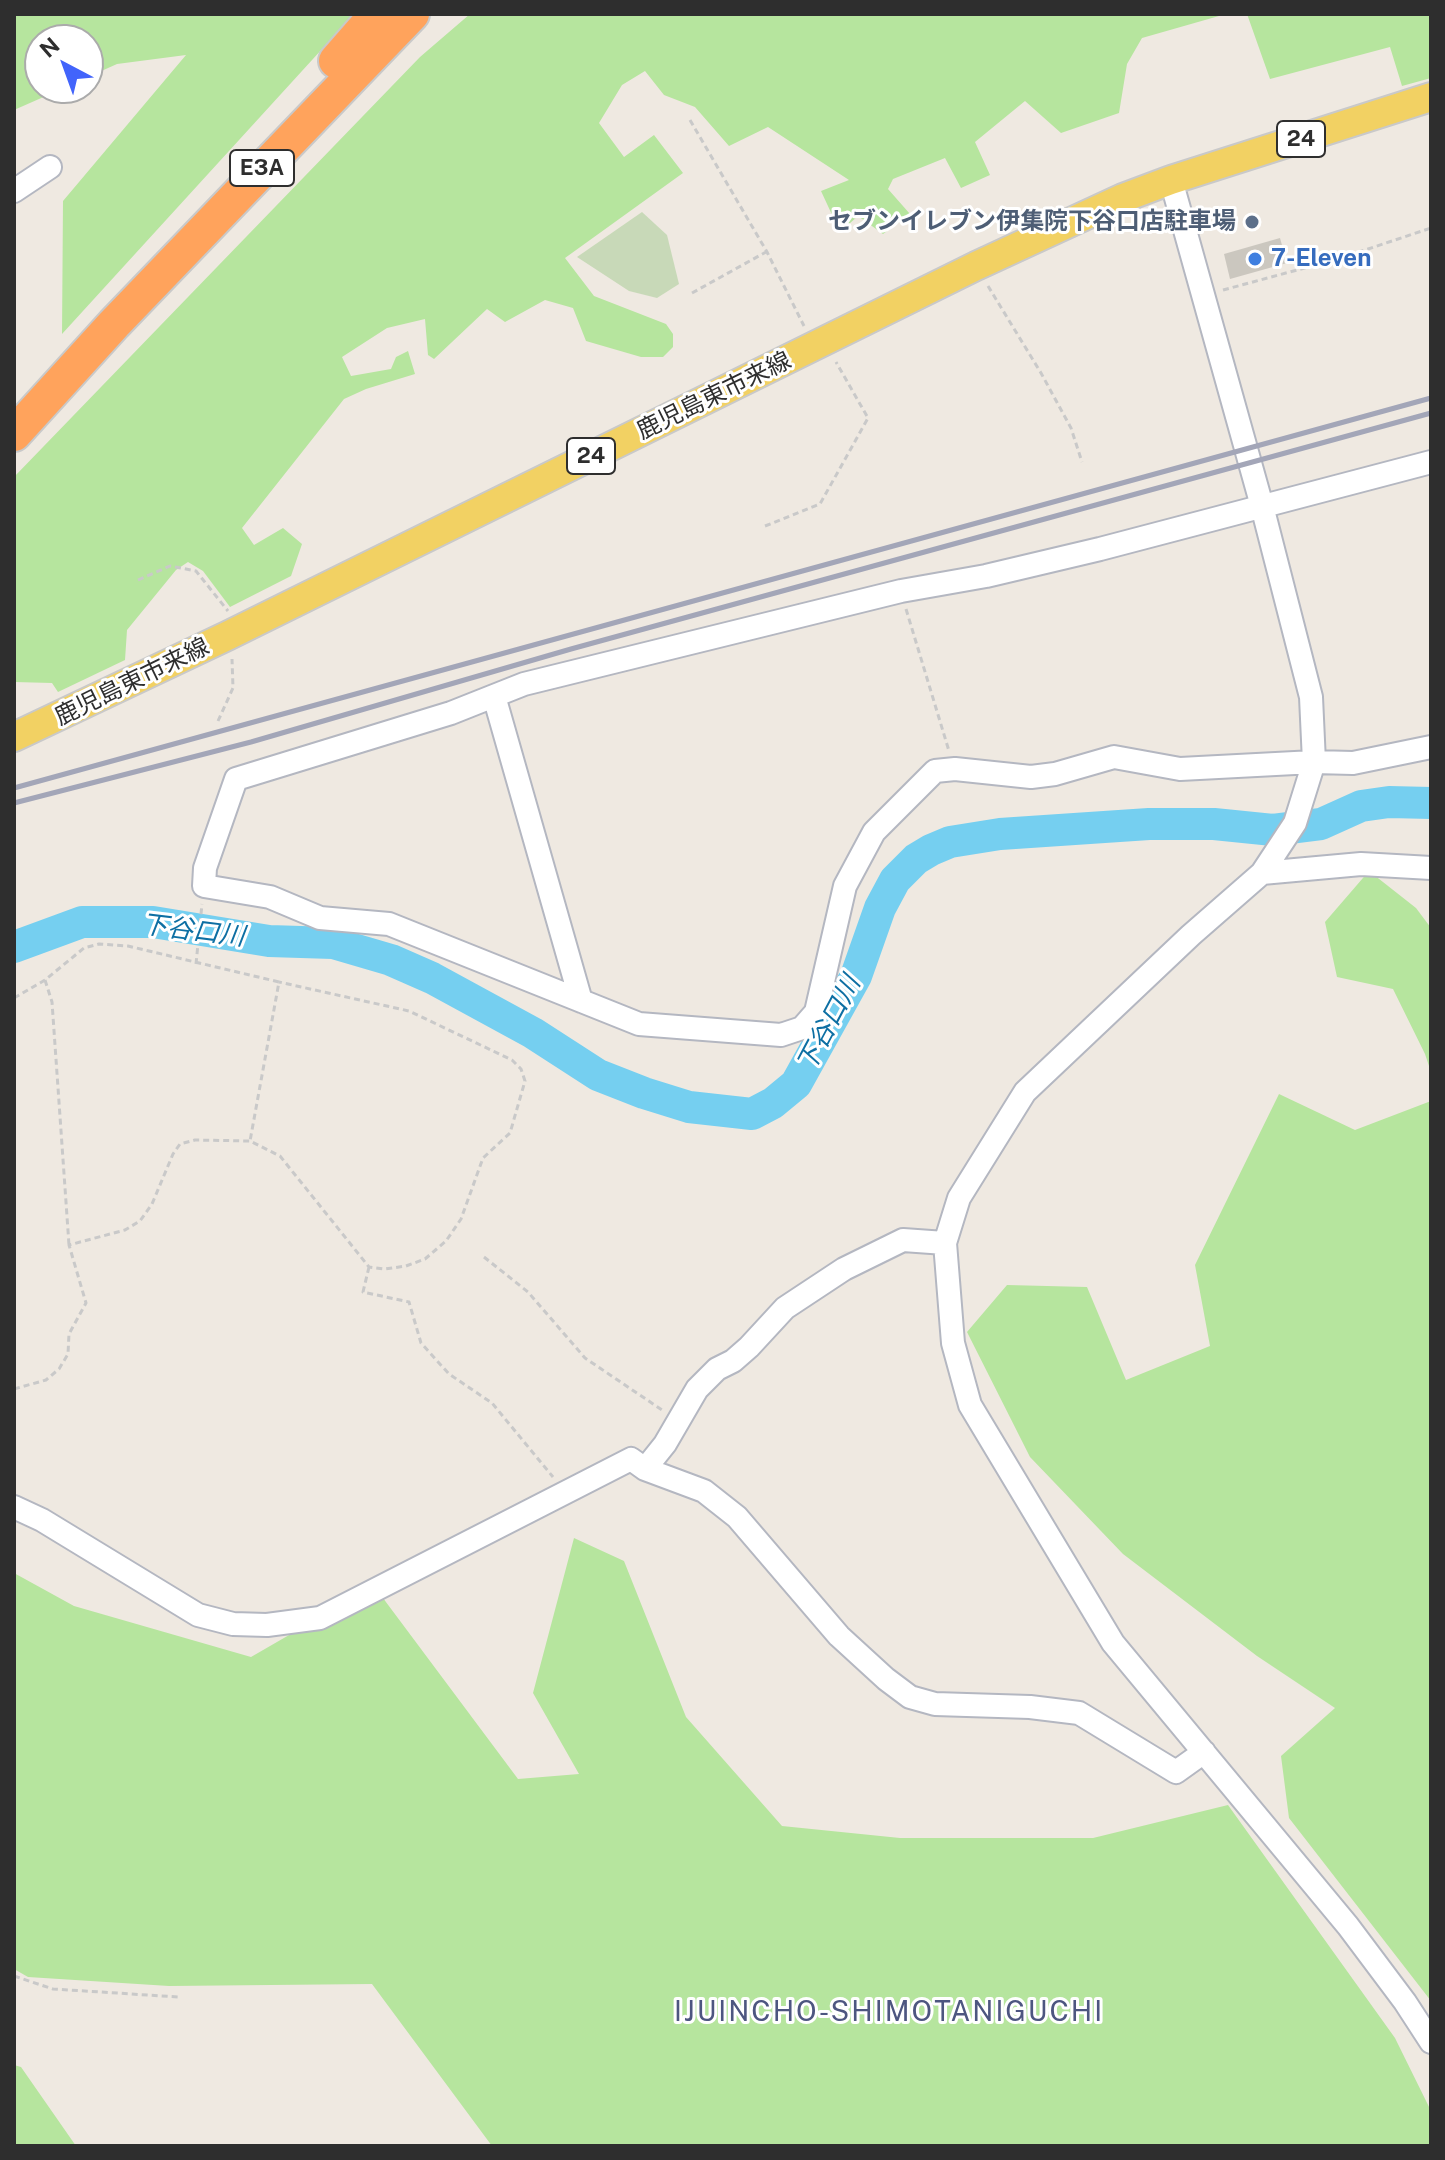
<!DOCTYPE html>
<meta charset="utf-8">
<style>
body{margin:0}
#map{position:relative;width:1445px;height:2160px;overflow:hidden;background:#efe9e1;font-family:"Public Sans",sans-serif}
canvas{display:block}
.frame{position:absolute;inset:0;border:16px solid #2e2e2e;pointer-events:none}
.north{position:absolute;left:24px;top:24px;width:80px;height:80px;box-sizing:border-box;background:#fff;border:2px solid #ababab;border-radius:50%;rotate:319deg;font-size:22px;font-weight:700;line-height:32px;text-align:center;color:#2e2e2e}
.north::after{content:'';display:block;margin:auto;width:28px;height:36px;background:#4264fb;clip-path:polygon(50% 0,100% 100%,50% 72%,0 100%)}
</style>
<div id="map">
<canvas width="1445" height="2160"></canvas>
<div class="frame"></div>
<div class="north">N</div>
</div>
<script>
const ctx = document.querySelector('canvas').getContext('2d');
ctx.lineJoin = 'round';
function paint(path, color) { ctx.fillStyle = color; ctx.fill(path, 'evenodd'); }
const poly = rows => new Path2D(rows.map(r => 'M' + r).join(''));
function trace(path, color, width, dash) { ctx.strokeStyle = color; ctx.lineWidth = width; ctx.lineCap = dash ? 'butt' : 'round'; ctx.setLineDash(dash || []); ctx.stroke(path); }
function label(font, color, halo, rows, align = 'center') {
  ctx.font = font + ' "Public Sans","Noto Sans JP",sans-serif'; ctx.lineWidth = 6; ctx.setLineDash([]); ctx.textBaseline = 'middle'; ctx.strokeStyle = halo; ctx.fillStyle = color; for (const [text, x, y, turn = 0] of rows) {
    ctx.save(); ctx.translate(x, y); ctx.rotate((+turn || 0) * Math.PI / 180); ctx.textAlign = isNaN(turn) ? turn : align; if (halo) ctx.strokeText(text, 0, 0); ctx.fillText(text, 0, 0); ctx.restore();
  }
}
const green = poly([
 [14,14,354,14,62,334,63,201,186,55,117,64,88,77,88,40,40,40,40,88,64,88,14,110],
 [470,14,1226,14,1142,38,1127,64,1119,113,1061,133,1025,101,975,142,990,175,961,188,945,158,893,179,888,189,910,214,883,234,858,216,840,232,821,191,849,180,768,127,729,146,695,107,664,95,645,71,622,85,599,123,624,157,654,135,683,173,565,258,594,296,666,324,673,334,673,347,663,357,641,357,586,341,573,308,545,300,505,322,487,309,434,359,428,355,425,319,387,328,342,357,351,376,391,369,396,357,408,351,415,374,366,389,344,399,242,528,254,545,283,528,302,544,291,576,230,607,203,571,188,562,176,570,127,630,125,660,58,692,52,683,14,682,14,477,420,57],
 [1247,14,1431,14,1431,78,1402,86,1390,47,1270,79],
 [1369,871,1416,908,1431,928,1431,1072,1425,1054,1393,989,1337,977,1325,922],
 [1279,1094,1355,1130,1431,1101,1431,2001,1289,1818,1281,1756,1335,1708,1257,1656,1123,1554,1030,1457,967,1332,1007,1285,1087,1287,1126,1380,1210,1346,1195,1265],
 [574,1538,624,1561,686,1717,782,1826,900,1838,1093,1838,1228,1805,1395,2038,1431,2111,1431,2146,492,2146,372,1984,169,1986,28,1977,14,1969,14,1573,74,1606,251,1657,374,1586,518,1779,579,1774,533,1693],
 [14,2065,21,2067,76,2146,14,2146]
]);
const cemetery = poly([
 [642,212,667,235,679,284,657,298,629,291,577,257]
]);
const river = poly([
 [14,947,82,922,153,922,269,941,333,943,391,960,432,978,533,1033,598,1075,644,1093,689,1107,752,1114,773,1103,796,1084,856,976,880,908,895,880,916,859,931,850,950,842,1000,834,1149,824,1214,824,1273,830,1321,824,1361,806,1389,802,1431,803]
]);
const building = poly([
 [1280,238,1287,263,1230,279,1224,254]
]);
const path = poly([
 [690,120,767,252,804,326],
 [988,286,1041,373,1071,428,1082,462],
 [1223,290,1338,259,1431,228],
 [692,293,766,252],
 [765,526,820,504,868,418,836,362],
 [138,580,170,566,196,571,228,611],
 [906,609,949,751],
 [218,721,233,688,232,659],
 [196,964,202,904],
 [45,980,52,1002,69,1245],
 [14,998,45,980,84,948,99,944,128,946,279,982,250,1141],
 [484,1257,528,1292,585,1358,662,1410],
 [369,1267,363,1292,409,1302,421,1343,449,1374,492,1403,553,1477],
 [14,1389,46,1380,59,1369,68,1354,69,1334,86,1303,69,1245,125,1230,140,1221,152,1204,173,1154,180,1144,195,1140,250,1141,280,1156,369,1267,385,1269,406,1266,425,1259,446,1241,461,1219,483,1158,510,1133,525,1081,521,1069,512,1060,409,1011,279,982],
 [14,1976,53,1989,179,1997]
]);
const minor = poly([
 [1171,180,1262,506,1311,697,1314,762,1295,823,1262,873],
 [14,191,50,167],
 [1431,462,1100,549,986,576,901,591,524,684,451,713,236,779,205,868,204,886,270,897,320,918,389,924,639,1024,781,1035,802,1028,816,1012,845,886,874,832,935,771,955,769,1031,777,1055,774,1114,757,1180,769,1314,762,1353,763,1431,747],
 [494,696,581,1001],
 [1431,868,1361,864,1262,873,1191,935,1025,1092,959,1198,945,1243,953,1343,970,1405,1113,1643,1348,1926,1405,2002,1431,2042],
 [645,1469,665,1444,697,1389,717,1369,733,1361,749,1347,785,1308,844,1269,903,1240,945,1243],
 [14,1507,42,1520,198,1615,233,1624,267,1625,320,1618,631,1459,645,1469,704,1491,737,1517,839,1636,886,1679,910,1697,935,1704,1030,1707,1079,1713,1176,1772,1204,1752]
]);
const major = poly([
 [14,737,227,636,976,266,1123,198,1171,180,1431,97]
]);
const highway = poly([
 [336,61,377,14],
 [14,434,114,324,412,14]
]);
const rail = poly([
 [14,788,1431,398],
 [14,803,251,742,571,649,1431,413]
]);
const markers = [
 [1252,222,8,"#5c6f8a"],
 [1255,259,8,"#3f7fe0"]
];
const shields = [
 [1301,139,48],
 [262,168,64],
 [591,456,48]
];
const shieldNames = [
 ["24",1301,139],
 ["E3A",262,168],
 ["24",591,456]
];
const serviceNames = [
 ["セブンイレブン伊集院下谷口店駐車場",1236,222]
];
const shopNames = [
 ["7-Eleven",1271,259]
];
const streetNames = [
 ["鹿児島東市来線",714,396,-26],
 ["鹿児島東市来線",132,682,-26]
];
const waterNames = [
 ["下谷口川",193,931,7],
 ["下谷口川",829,1024,-62]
];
const quarterNames = [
 ["IJUINCHO-SHIMOTANIGUCHI",889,2012]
];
paint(green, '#b6e59e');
paint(cemetery, '#c8d9b8');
trace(river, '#75cff0', 32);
paint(building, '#cbc7bf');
trace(minor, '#b4b7c1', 26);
trace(major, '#c9c9c9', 32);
trace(highway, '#c9c9c9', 38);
trace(path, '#c9c9c9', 3, [6, 4]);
trace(minor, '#fff', 22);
trace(major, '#f2d163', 28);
trace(highway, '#ffa35c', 34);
trace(rail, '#a3a6b8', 5);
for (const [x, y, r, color] of markers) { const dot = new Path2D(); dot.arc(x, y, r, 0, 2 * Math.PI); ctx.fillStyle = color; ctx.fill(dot); trace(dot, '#fff', 3); }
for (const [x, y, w] of shields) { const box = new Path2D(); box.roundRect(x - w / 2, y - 18, w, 36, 6); ctx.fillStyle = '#fff'; ctx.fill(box); trace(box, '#2e2e2e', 2); }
label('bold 22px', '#2e2e2e', null, shieldNames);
label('bold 24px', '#4e5e75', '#fff', serviceNames, 'right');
label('bold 24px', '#366cbe', '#fff', shopNames, 'left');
label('24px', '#2e2e2e', '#fff', streetNames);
label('italic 26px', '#0d6fa3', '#fff', waterNames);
ctx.letterSpacing = '2px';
label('28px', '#4d5680', '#fff', quarterNames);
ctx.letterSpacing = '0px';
</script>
